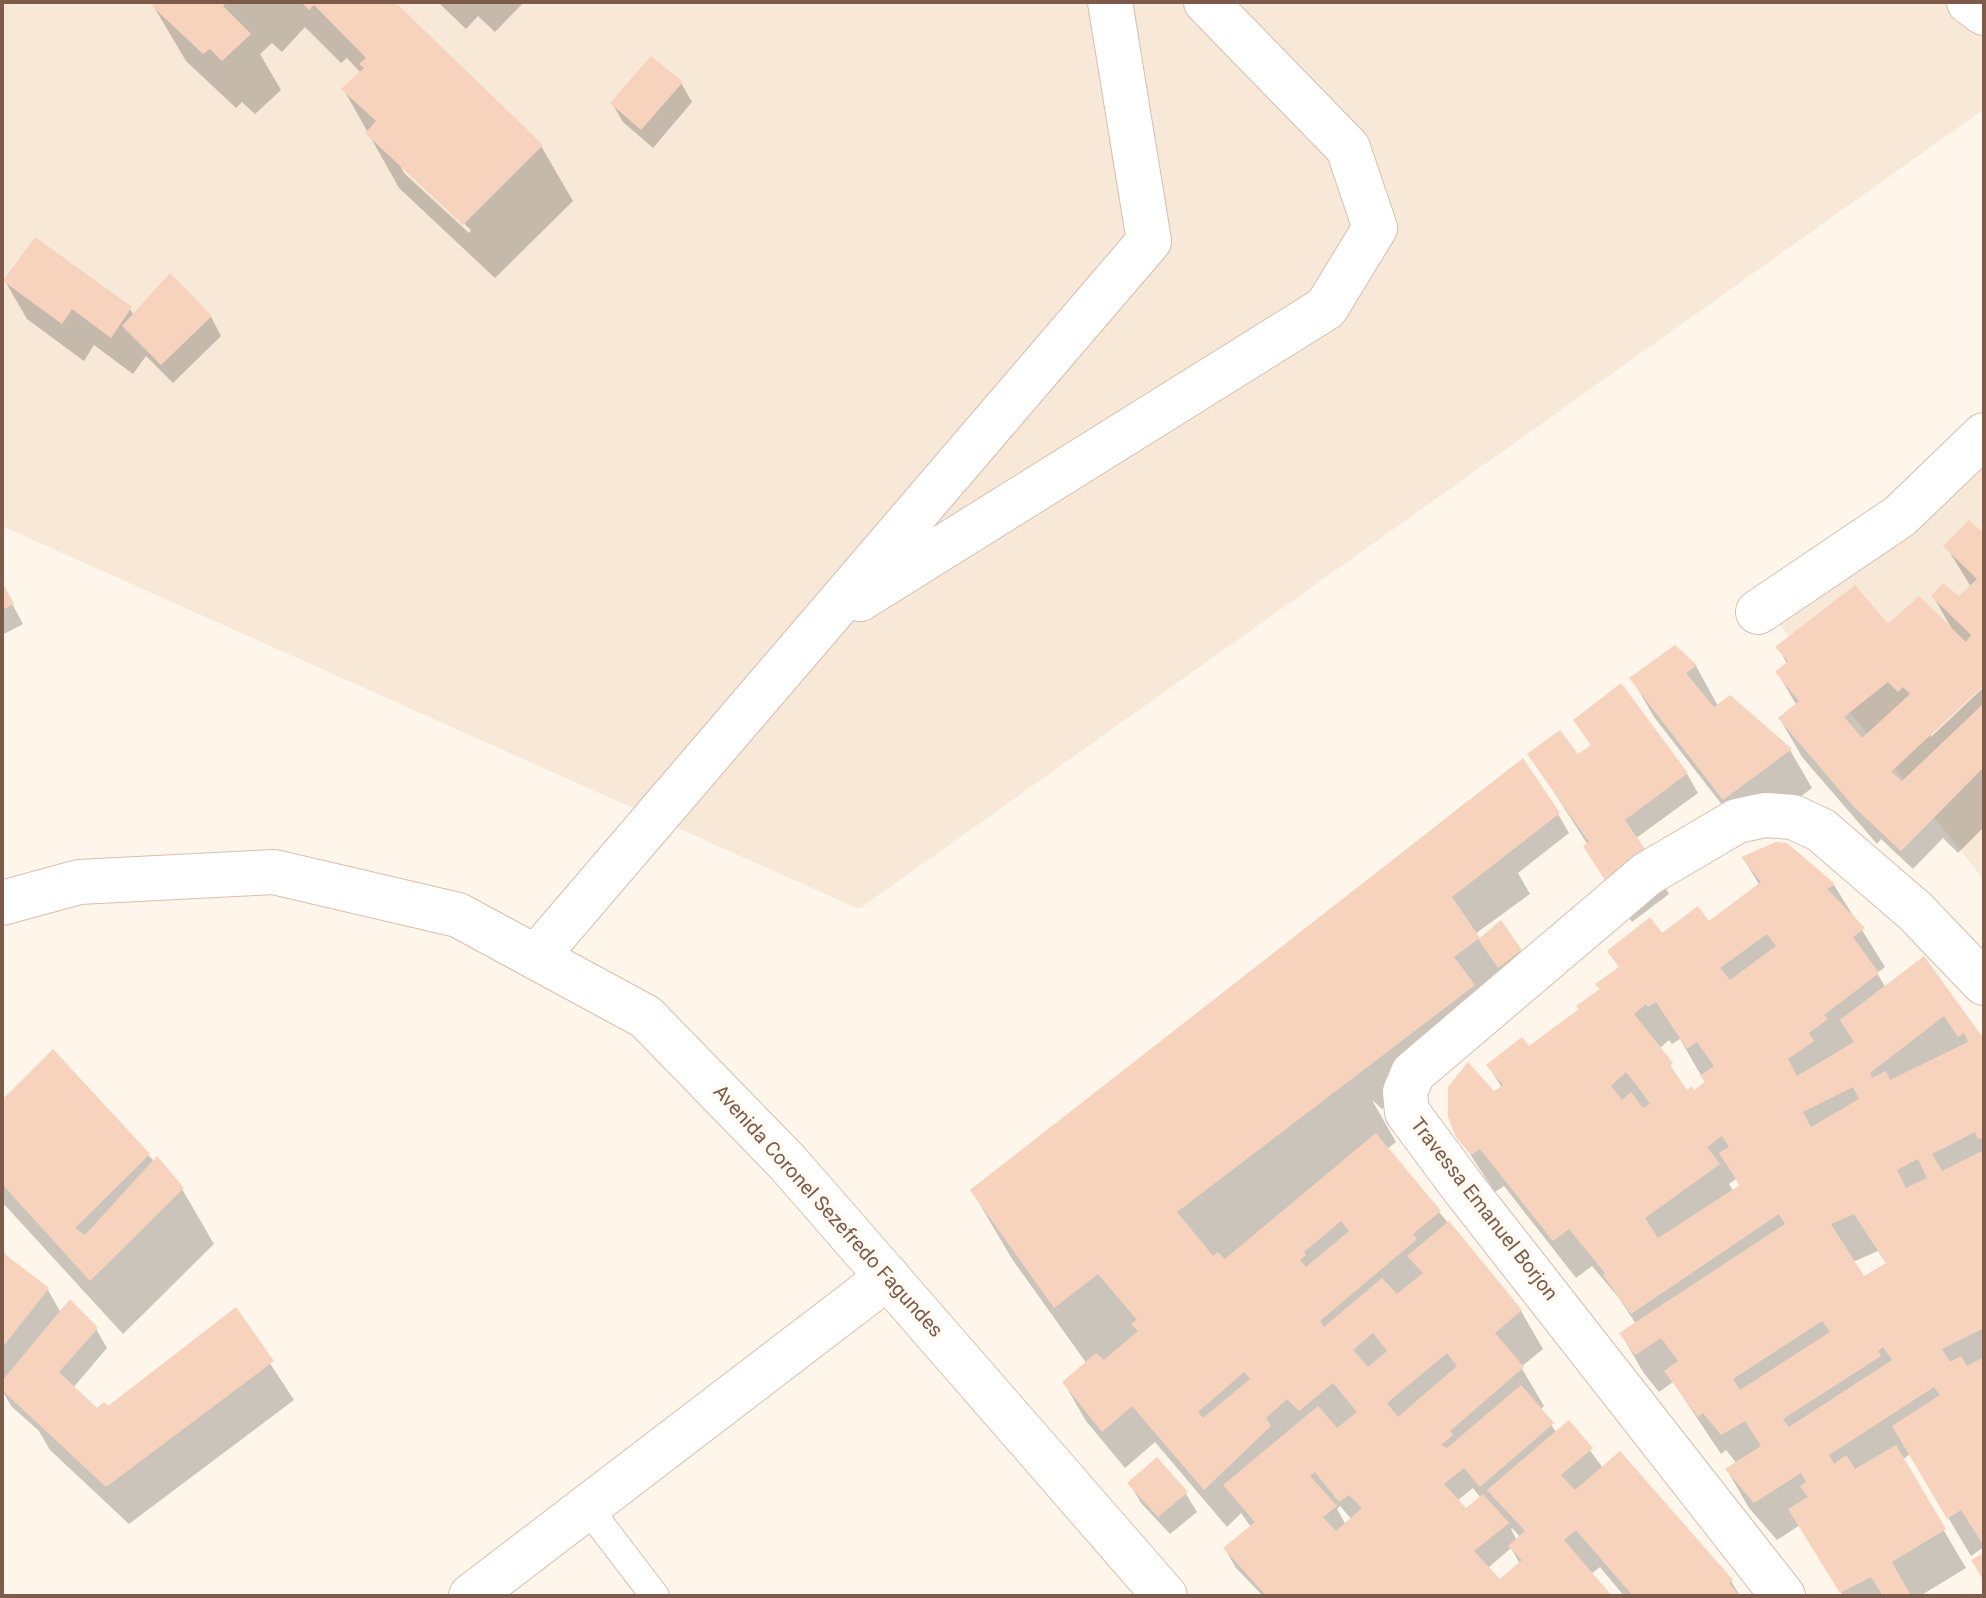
<!DOCTYPE html>
<style>
body{margin:0}
#map{position:relative;width:1986px;height:1598px;overflow:hidden;background:#fef6ea;font-family:Roboto,sans-serif}
canvas{display:block}
.frame{position:absolute;inset:0;border:4px solid #7d5a49;pointer-events:none}
</style>
<div id="map">
<canvas width="1986" height="1598"></canvas>
<div class="frame"></div>
</div>
<script>
const ctx = document.querySelector('canvas').getContext('2d');
ctx.lineJoin = 'round';
function paint(path, color) { ctx.fillStyle = color; ctx.fill(path, 'evenodd'); }
const poly = rows => new Path2D(rows.map(r => 'M' + r).join(''));
function trace(path, color, width, dash) { ctx.strokeStyle = color; ctx.lineWidth = width; ctx.lineCap = dash ? 'butt' : 'round'; ctx.setLineDash(dash || []); ctx.stroke(path); }
function label(font, color, halo, rows, align = 'center') {
  ctx.font = font + ' Roboto,sans-serif'; ctx.lineWidth = 7; ctx.setLineDash([]); ctx.textBaseline = 'middle'; ctx.strokeStyle = halo; ctx.fillStyle = color; for (const [text, x, y, turn = 0] of rows) {
    ctx.save(); ctx.translate(x, y); ctx.rotate((+turn || 0) * Math.PI / 180); ctx.textAlign = isNaN(turn) ? turn : align; if (halo) ctx.strokeText(text, 0, 0); ctx.fillText(text, 0, 0); ctx.restore();
  }
}
const residential = poly([
 [2,2,1984,2,1984,109,859,909,2,526],
 [1984,427,1984,880,1775,619]
]);
const shadow = poly([
 [159,2,392,2,541,146,573,201,495,278,399,188,344,90,361,73,347,58,341,63,305,27,282,52,272,43,260,54,281,90,255,114,242,102,236,108,186,61,154,7],
 [399,163,471,230,469,233,404,173],
 [438,2,524,2,495,32,478,16,466,29],
 [681,83,692,102,653,148,623,122,612,103],
 [5,281,130,309,134,316,211,317,221,336,173,383,146,356,133,374,94,345,84,361,27,319],
 [1984,537,1984,682,1931,732,1931,737,1984,687,1984,827,1958,853,1943,838,1913,869,1881,839,1877,844,1802,757,1780,719,1797,706,1777,672,1787,664,1778,647,1888,627,1953,631,1933,596,1959,599,1971,587,1946,546],
 [2,585,23,624,2,635],
 [1675,647,1696,666,1718,706,1790,750,1812,788,1747,837,1654,717,1632,679],
 [1576,721,1687,774,1698,793,1635,839,1669,894,1632,922,1585,847,1588,845,1530,755,1586,770,1592,747],
 [1469,800,1474,806,1558,814,1569,833,1518,873,1530,894,1475,934,1480,940,1520,951,1531,970,1495,1024,1382,1109,1372,1100,1396,1142,1387,1149,1521,1311,1543,1349,1521,1367,1544,1406,1540,1410,1557,1433,1569,1422,1603,1468,1731,1581,1740,1596,1624,1596,1600,1567,1591,1574,1609,1596,1263,1596,1236,1568,1225,1549,1251,1527,1241,1513,1227,1527,1155,1442,1125,1468,1086,1421,1064,1383,1087,1364,1012,1259,972,1191,1271,959],
 [1473,1488,1481,1498,1466,1510,1457,1501],
 [1340,1506,1352,1520,1346,1525,1337,1509],
 [1512,1528,1521,1538,1517,1541,1511,1529],
 [1511,1548,1520,1564,1500,1582,1488,1568],
 [1743,858,1834,885,1885,967,1877,973,1886,988,1924,959,1984,1041,1984,1547,1971,1556,1910,1454,1902,1460,1966,1568,1920,1596,1843,1596,1800,1525,1777,1540,1749,1508,1727,1470,1737,1464,1726,1450,1721,1454,1673,1382,1659,1392,1643,1372,1621,1334,1636,1324,1619,1298,1592,1266,1576,1278,1504,1186,1495,1192,1458,1136,1502,1088,1488,1065,1529,1048,1581,1010,1620,969,1610,951,1709,924,1760,886],
 [1680,1039,1706,1084,1694,1092,1688,1092,1659,1049,1669,1040,1672,1044],
 [1736,1179,1741,1188,1734,1192,1729,1184],
 [1878,1251,1887,1265,1863,1278,1853,1262],
 [2,1103,148,1155,182,1189,214,1244,123,1334,2,1202],
 [2,1247,8,1260,48,1290,61,1313,96,1329,107,1348,73,1388,97,1411,108,1409,235,1310,294,1400,129,1524,50,1450,39,1431,11,1406,2,1390],
 [1157,1460,1186,1494,1197,1512,1170,1534,1141,1503,1130,1484]
]);
const building = poly([
 [156,2,227,2,223,6,251,34,222,61,210,49,203,54,152,6],
 [301,2,395,2,543,145,463,225,365,133,376,121,341,89,364,68,359,64,366,58,314,5,309,10],
 [651,56,683,82,641,130,610,103],
 [35,237,132,307,111,338,72,309,62,324,3,281],
 [170,273,212,316,161,365,122,326],
 [1969,520,1984,534,1984,685,1891,772,1902,781,1984,703,1984,767,1901,851,1854,807,1778,718,1799,701,1775,672,1788,661,1775,647,1855,585,1888,624,1919,596,1966,642,1971,635,1931,596,1943,583,1959,596,1977,579,1943,546],
 [1888,682,1898,692,1903,687,1910,694,1862,738,1844,717],
 [2,582,14,604,2,610],
 [1675,645,1697,665,1686,673,1714,707,1730,695,1792,749,1723,800,1629,678],
 [1621,683,1688,773,1625,820,1649,855,1608,885,1583,846,1589,842,1527,754,1560,730,1578,754,1591,745,1573,720],
 [1523,758,1560,813,1452,897,1480,938,1501,920,1522,950,1498,968,1478,939,1454,957,1475,985,1177,1212,1213,1256,1218,1252,1225,1259,1376,1133,1441,1211,1413,1234,1417,1239,1320,1321,1324,1327,1382,1278,1397,1294,1423,1273,1407,1256,1449,1221,1522,1310,1495,1333,1524,1367,1450,1431,1453,1435,1441,1445,1447,1448,1521,1385,1554,1423,1480,1487,1464,1468,1444,1484,1466,1508,1483,1494,1509,1523,1474,1551,1500,1579,1522,1560,1508,1546,1525,1531,1487,1490,1569,1420,1593,1448,1561,1475,1575,1490,1620,1451,1733,1580,1729,1583,1739,1596,1633,1596,1576,1530,1564,1540,1612,1596,1260,1596,1264,1593,1223,1548,1255,1522,1223,1485,1318,1406,1337,1428,1357,1412,1333,1383,1299,1411,1287,1399,1266,1418,1271,1426,1204,1490,1132,1406,1102,1432,1062,1382,1096,1353,1104,1360,1138,1331,1131,1324,1137,1320,1098,1274,1054,1308,970,1190],
 [1341,1221,1349,1231,1306,1267,1300,1260,1306,1255,1304,1252],
 [1373,1333,1387,1351,1368,1367,1353,1350],
 [1447,1353,1457,1366,1398,1417,1387,1403],
 [1244,1372,1250,1379,1203,1418,1198,1412],
 [1315,1472,1339,1502,1349,1495,1362,1508,1336,1531,1323,1517,1337,1506,1310,1476],
 [1776,842,1787,843,1835,884,1827,889,1865,928,1853,937,1879,973,1824,1015,1828,1019,1809,1033,1814,1041,1788,1059,1797,1076,1854,1042,1840,1020,1924,956,1984,1039,1984,1137,1978,1139,1975,1132,1932,1154,1942,1171,1984,1150,1984,1328,1942,1349,1950,1362,1961,1356,1967,1366,1984,1357,1984,1546,1961,1510,1947,1519,1892,1426,1940,1395,1934,1387,1829,1455,1834,1464,1846,1455,1855,1469,1896,1445,1946,1529,1892,1562,1911,1596,1883,1596,1871,1577,1840,1593,1788,1509,1808,1497,1800,1486,1806,1482,1801,1473,1754,1503,1725,1469,1761,1446,1745,1421,1721,1435,1703,1413,1698,1417,1664,1371,1678,1361,1661,1338,1635,1355,1619,1333,1785,1224,1779,1214,1631,1314,1603,1275,1605,1273,1569,1229,1553,1241,1480,1149,1471,1155,1456,1137,1448,1117,1448,1087,1468,1062,1494,1091,1503,1085,1486,1065,1522,1037,1529,1046,1579,1009,1576,1006,1600,989,1595,984,1619,967,1607,951,1650,917,1662,933,1698,906,1709,921,1761,882,1741,857],
 [1767,934,1776,946,1730,980,1720,968],
 [1656,1002,1687,1049,1697,1042,1714,1066,1700,1076,1705,1082,1694,1090,1691,1086,1687,1090,1670,1066,1673,1063,1634,1014,1646,1004,1648,1007],
 [1944,1016,1958,1037,1964,1033,1968,1042,1890,1080,1886,1071,1872,1078,1870,1073],
 [1626,1072,1638,1087,1650,1104,1643,1108,1631,1092,1622,1100,1611,1086],
 [1853,1087,1859,1099,1811,1127,1803,1112],
 [1722,1136,1729,1147,1719,1153,1740,1185,1658,1238,1645,1218,1720,1164,1707,1147],
 [1918,1159,1927,1178,1906,1188,1897,1170],
 [1854,1214,1886,1263,1864,1276,1831,1224],
 [1822,1321,1830,1332,1740,1390,1733,1379],
 [1883,1347,1892,1360,1789,1427,1783,1419,1881,1356,1878,1351],
 [53,1049,150,1154,75,1228,85,1235,157,1156,184,1188,90,1281,2,1184,2,1100],
 [2,1252,49,1288,2,1348],
 [70,1299,98,1328,59,1372,97,1408,104,1402,108,1406,236,1307,274,1361,106,1487,2,1390,2,1381],
 [1157,1457,1188,1492,1158,1517,1127,1483],
 [1984,1553,1984,1581,1971,1560]
]);
const service = poly([
 [587,1507,655,1596]
]);
const minor = poly([
 [1969,2,1984,13],
 [860,599,1326,308,1375,228,1348,148,1206,2],
 [1758,612,1900,516,1984,435],
 [536,957,1149,241,1110,2],
 [471,1596,888,1277],
 [1783,1596,1465,1190,1407,1112,1405,1092,1413,1073,1647,874,1737,821,1765,815,1793,817,1821,830,1915,911,1984,983]
]);
const secondary = poly([
 [2,903,79,882,274,872,458,915,646,1017,788,1163,1165,1596]
]);
const streetNames = [
 ["Travessa Emanuel Borjon",1483,1210,52],
 ["Avenida Coronel Sezefredo Fagundes",827,1212,48]
];
paint(residential, '#f7e8d7');
paint(shadow, '#0003');
paint(building, '#f7d3be');
trace(service, '#d5bfb0', 30);
trace(minor, '#d5bfb0', 46);
trace(secondary, '#d9bfac', 46);
trace(service, '#fff', 28);
trace(minor, '#fff', 44);
trace(secondary, '#fff', 44);
label('20px', '#7d5a49', '#fffaf2', streetNames);
</script>
